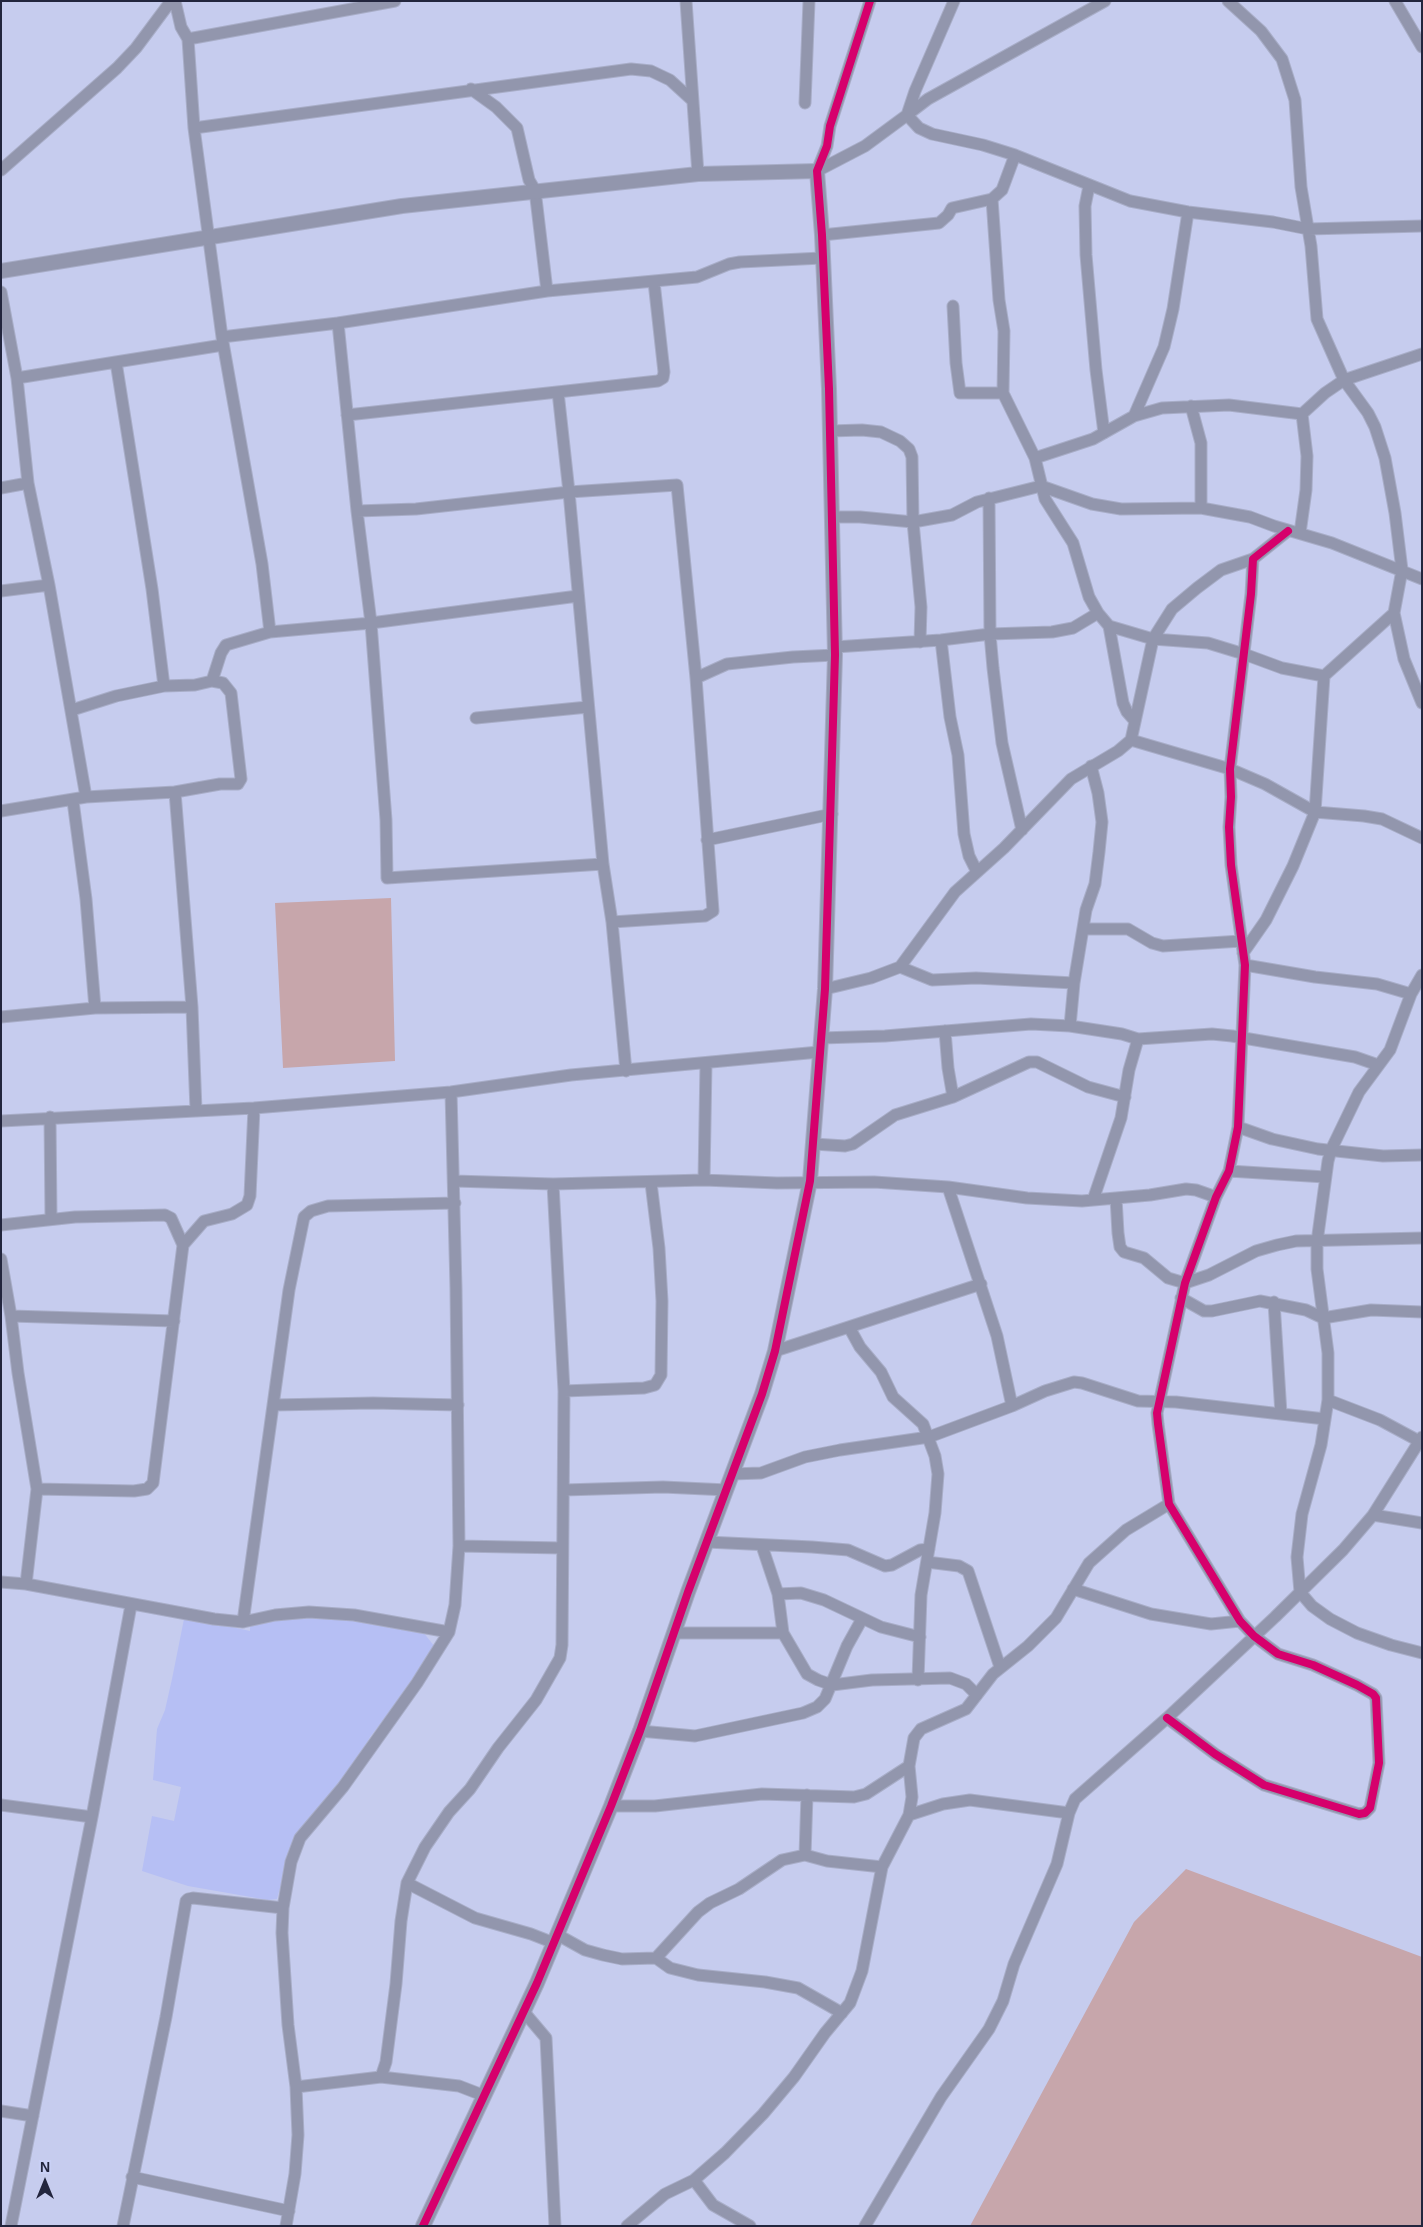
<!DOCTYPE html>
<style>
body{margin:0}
#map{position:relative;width:1423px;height:2227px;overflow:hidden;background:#c6ccee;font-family:Helvetica,sans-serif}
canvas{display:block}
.frame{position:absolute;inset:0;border:2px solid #22253d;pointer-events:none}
.north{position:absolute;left:20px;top:2157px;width:50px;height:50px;-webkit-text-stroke:4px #c9d0f5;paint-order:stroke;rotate:0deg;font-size:14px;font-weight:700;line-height:20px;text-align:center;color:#22253d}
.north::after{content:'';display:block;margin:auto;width:18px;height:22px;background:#22253d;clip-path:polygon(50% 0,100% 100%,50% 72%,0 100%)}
</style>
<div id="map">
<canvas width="1423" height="2227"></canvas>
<div class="frame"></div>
<div class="north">N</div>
</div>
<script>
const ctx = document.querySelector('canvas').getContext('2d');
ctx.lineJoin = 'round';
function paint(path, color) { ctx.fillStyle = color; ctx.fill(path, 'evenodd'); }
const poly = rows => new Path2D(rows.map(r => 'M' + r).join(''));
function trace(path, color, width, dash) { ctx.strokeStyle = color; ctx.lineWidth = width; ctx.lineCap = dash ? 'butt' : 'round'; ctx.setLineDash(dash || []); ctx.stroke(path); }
const built = poly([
 [340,1616,413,1632,423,1632,435,1647,403,1695,370,1737,342,1788,311,1819,285,1870,277,1899,268,1900,188,1886,142,1871,152,1816,174,1821,181,1787,153,1780,157,1729,165,1710,172,1679,184,1619,196,1619,250,1631,250,1623,279,1618]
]);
const green = poly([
 [391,898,395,1061,283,1068,275,903],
 [1186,1869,1422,1957,1422,2226,970,2226,1134,1922]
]);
const minor = poly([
 [175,1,181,27,188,39,194,128,222,337,338,323],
 [686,1,698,174],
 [1228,1,1261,31,1282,59,1295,100,1301,187,1311,246,1317,319,1344,380,1368,413,1375,427,1385,458,1395,513,1402,570,1394,613,1324,676,1315,812,1293,866,1266,920,1243,953],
 [1395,1,1422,47],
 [188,39,395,1],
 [471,89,496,107,517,128,529,180,535,190,547,291],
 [805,103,809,1],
 [907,115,928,99,1105,1],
 [907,115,915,91,954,1],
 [194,128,631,69,651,71,670,80,693,101],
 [1,170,117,68,136,48,171,1],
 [817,171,865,146,907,115,919,128,932,134,983,145,1015,155,1130,201,1188,212,1273,222,1308,229,1422,226],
 [817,171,827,146,830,126,870,1],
 [1089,186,1085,206,1086,255,1096,370,1104,433],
 [992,199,999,300,1004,331,1003,393,1035,458,1045,499,1073,543,1089,597,1098,613,1109,626,1153,639,1208,643,1244,654,1282,668,1324,676],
 [822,235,939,223,948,215,952,208,992,199,1002,190,1015,155],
 [1,292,17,378,28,483,49,585,86,797,1,811],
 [953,306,956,363,960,393,1003,393],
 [222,337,262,564,270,632,371,623,578,596],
 [116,362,223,345],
 [17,378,116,362,152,589,164,686,116,696,72,710],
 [558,392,569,492,603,864,612,922,626,1071],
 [1191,406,1201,443,1201,508],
 [347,415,658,381,663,378,664,372,654,282],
 [1134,416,1164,347,1173,309,1188,212],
 [829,431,862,430,881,432,900,441,909,449,912,457,913,522,921,607,920,642],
 [1035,458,1093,439,1134,416,1162,408,1229,405,1302,414,1325,393,1344,380,1422,354],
 [1,488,28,483],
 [989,498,990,634,993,668,1002,743,1022,830],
 [357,511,416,509,569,492,677,485,696,678,713,911,705,916,612,922],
 [831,517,860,517,913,522,952,515,977,502,1041,486,1092,504,1121,509,1201,508,1250,517,1274,526,1332,543,1422,579],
 [1300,533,1306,490,1307,456,1302,414],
 [1,591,49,585],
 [1394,613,1404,659,1422,703],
 [1109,626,1123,703,1127,712,1134,720],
 [941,640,950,717,958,755,964,834,969,856,977,872],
 [835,647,941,640,990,634,1052,632,1073,628,1098,613],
 [696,678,727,664,793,657,835,655],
 [164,686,195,685,212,681,221,653,226,645,270,632],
 [476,718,588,707],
 [1131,740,1230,769,1265,784,1315,812,1364,816,1382,819,1422,838],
 [175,792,220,784,238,784,241,779,231,693,223,683,212,681],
 [86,797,175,792,192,1007,196,1110],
 [73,801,86,899,95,1008],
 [707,840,832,814],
 [603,864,387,878,386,820,371,623,357,511,338,323,547,291,697,277,729,264,740,262,822,258],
 [1083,929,1128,929,1152,943,1163,946,1241,941],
 [1245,965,1315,977,1377,984,1411,994],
 [900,967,932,980,976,978,1074,983],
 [1422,975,1411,994,1390,1050,1359,1092,1331,1150,1328,1161,1317,1242,1317,1269,1328,1353,1328,1400,1321,1445,1302,1514,1297,1557,1300,1592,1312,1606,1330,1619,1357,1633,1391,1645,1422,1653],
 [825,989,871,978,900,967,955,892,1004,848,1071,779,1118,751,1131,740,1153,639,1172,609,1197,588,1221,570,1253,559],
 [1,1017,95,1008,192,1007],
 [1070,1026,1074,983,1086,910,1095,884,1099,852,1102,822,1098,793,1091,766],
 [821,1038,885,1036,1031,1024,1070,1026,1122,1034,1138,1039,1212,1034,1232,1036,1355,1057,1378,1065],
 [953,1097,1029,1062,1037,1062,1088,1087,1125,1097],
 [50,1117,51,1218],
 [1,1121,254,1108,451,1092,571,1075,819,1052],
 [1238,1127,1272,1139,1318,1149,1383,1156,1422,1155],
 [814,1144,845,1146,853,1144,895,1115,953,1097,948,1068,945,1031],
 [1229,1171,1325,1177],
 [704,1180,777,1183,874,1182,948,1187,1027,1198,1082,1201,1150,1195,1186,1189,1196,1190,1216,1197],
 [454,1181,553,1184,704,1180,706,1063],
 [948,1187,997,1336,1012,1406],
 [1116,1198,1118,1233,1120,1247,1124,1252,1144,1258,1168,1278,1185,1283,1209,1275,1256,1251,1277,1245,1296,1241,1422,1238],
 [1093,1200,1121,1118,1129,1070,1138,1039],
 [1,1225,75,1217,165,1215,171,1218,183,1245],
 [1,1259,11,1316],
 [1181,1298,1204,1311,1212,1311,1260,1301,1306,1310,1323,1318,1371,1310,1422,1312],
 [1274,1302,1281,1414],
 [849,1327,860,1347,881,1372,893,1397,923,1424,935,1456,938,1474,935,1513,921,1595,918,1680],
 [775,1351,981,1284],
 [564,1391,644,1388,655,1385,661,1375,662,1301,659,1248,651,1183],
 [1328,1400,1380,1420,1419,1441],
 [274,1405,373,1403,458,1405],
 [732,1474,761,1473,805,1457,840,1450,929,1437,1012,1406,1045,1391,1074,1382,1082,1383,1138,1401,1176,1402,1325,1419],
 [37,1489,18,1373,11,1316,174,1321],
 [564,1490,663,1487,727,1490],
 [1373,1515,1422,1523],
 [707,1542,812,1547,848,1550,885,1566,892,1565,920,1550,929,1549],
 [459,1546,562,1548],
 [762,1546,778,1594,783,1633,807,1674,818,1680,832,1685,872,1680,950,1678,966,1684,977,1695],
 [927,1562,959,1566,968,1571,1000,1667],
 [1,1582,26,1584,214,1619,243,1622,275,1615,309,1612,354,1615,449,1632],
 [26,1584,37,1489,134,1491,147,1489,153,1483,183,1245,204,1221,232,1214,247,1205,250,1196,254,1108],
 [1073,1589,1151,1614,1211,1624,1240,1621],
 [778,1594,801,1593,824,1600,881,1627,920,1637],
 [243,1622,289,1290,304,1217,311,1211,328,1206,455,1203],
 [673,1633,783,1633],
 [1167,1718,1215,1754,1264,1785,1359,1814,1365,1813,1370,1808,1379,1763,1376,1698,1373,1694,1357,1685,1313,1665,1278,1654,1254,1636,1240,1621,1169,1504,1158,1424,1157,1413,1185,1283,1216,1197,1229,1171,1238,1127,1245,965,1231,865,1229,827,1231,797,1230,769,1251,594,1253,559,1288,531],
 [640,1731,695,1736,803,1713,817,1707,825,1699,847,1646,862,1619],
 [1,1805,92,1817,11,2226],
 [611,1806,655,1806,762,1794,854,1797,866,1794,909,1766],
 [909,1815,943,1804,970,1800,1069,1813],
 [92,1817,131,1605],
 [805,1855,807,1795],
 [407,1883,475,1918,531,1934,554,1943],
 [558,1935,585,1950,603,1955,622,1959,656,1958,698,1912,710,1903,739,1889,782,1860,805,1855,827,1861,882,1867],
 [656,1958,670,1968,698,1975,765,1982,798,1988,842,2013],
 [524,2012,546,2038,555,2226],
 [381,2077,459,2086,485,2096],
 [296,2087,381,2077,386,2062,396,1984,401,1921,407,1883,425,1847,449,1812,470,1789,498,1748,536,1700,560,1658,562,1645,564,1391,553,1184],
 [1,2111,33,2116],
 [132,2177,289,2211],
 [694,2180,713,2205,750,2226],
 [123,2226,166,2017,186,1901,188,1899,193,1898,283,1908],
 [286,2226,295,2174,298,2135,296,2087,288,2025,282,1933,283,1908,291,1862,300,1838,343,1787,417,1683,449,1632,455,1605,459,1546,456,1288,451,1092],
 [627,2226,665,2194,694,2180,725,2153,763,2114,794,2077,825,2033,850,2003,862,1971,882,1867,909,1815,912,1797,909,1766,914,1738,921,1729,966,1709,993,1674,1028,1646,1056,1618,1089,1563,1126,1530,1169,1504],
 [865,2226,941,2097,989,2029,1003,2001,1014,1964,1057,1864,1069,1813,1075,1799,1167,1718,1275,1617,1343,1550,1373,1515,1422,1437]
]);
const tertiary = poly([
 [1,271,402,206,698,174,817,171,822,235,829,389,835,655,825,989,810,1181,775,1351,762,1394,688,1592,640,1731,611,1806,537,1983,423,2226]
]);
const cycleway = poly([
 [1167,1718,1215,1754,1264,1785,1359,1814,1365,1813,1370,1808,1379,1763,1376,1698,1373,1694,1357,1685,1313,1665,1278,1654,1254,1636,1240,1621,1169,1504,1158,1424,1157,1413,1185,1283,1216,1197,1229,1171,1238,1127,1245,965,1231,865,1229,827,1231,797,1230,769,1251,594,1253,559,1288,531],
 [423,2226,537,1983,611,1806,640,1731,688,1592,762,1394,775,1351,810,1181,825,989,835,655,829,389,822,235,817,171,827,146,830,126,870,1]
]);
paint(built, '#b6bff4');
paint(green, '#c7a6ab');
trace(minor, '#a8adc7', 13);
trace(tertiary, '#a8adc7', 16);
trace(minor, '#9296ad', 11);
trace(tertiary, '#9296ad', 14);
trace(cycleway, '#d6006c', 8);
</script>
